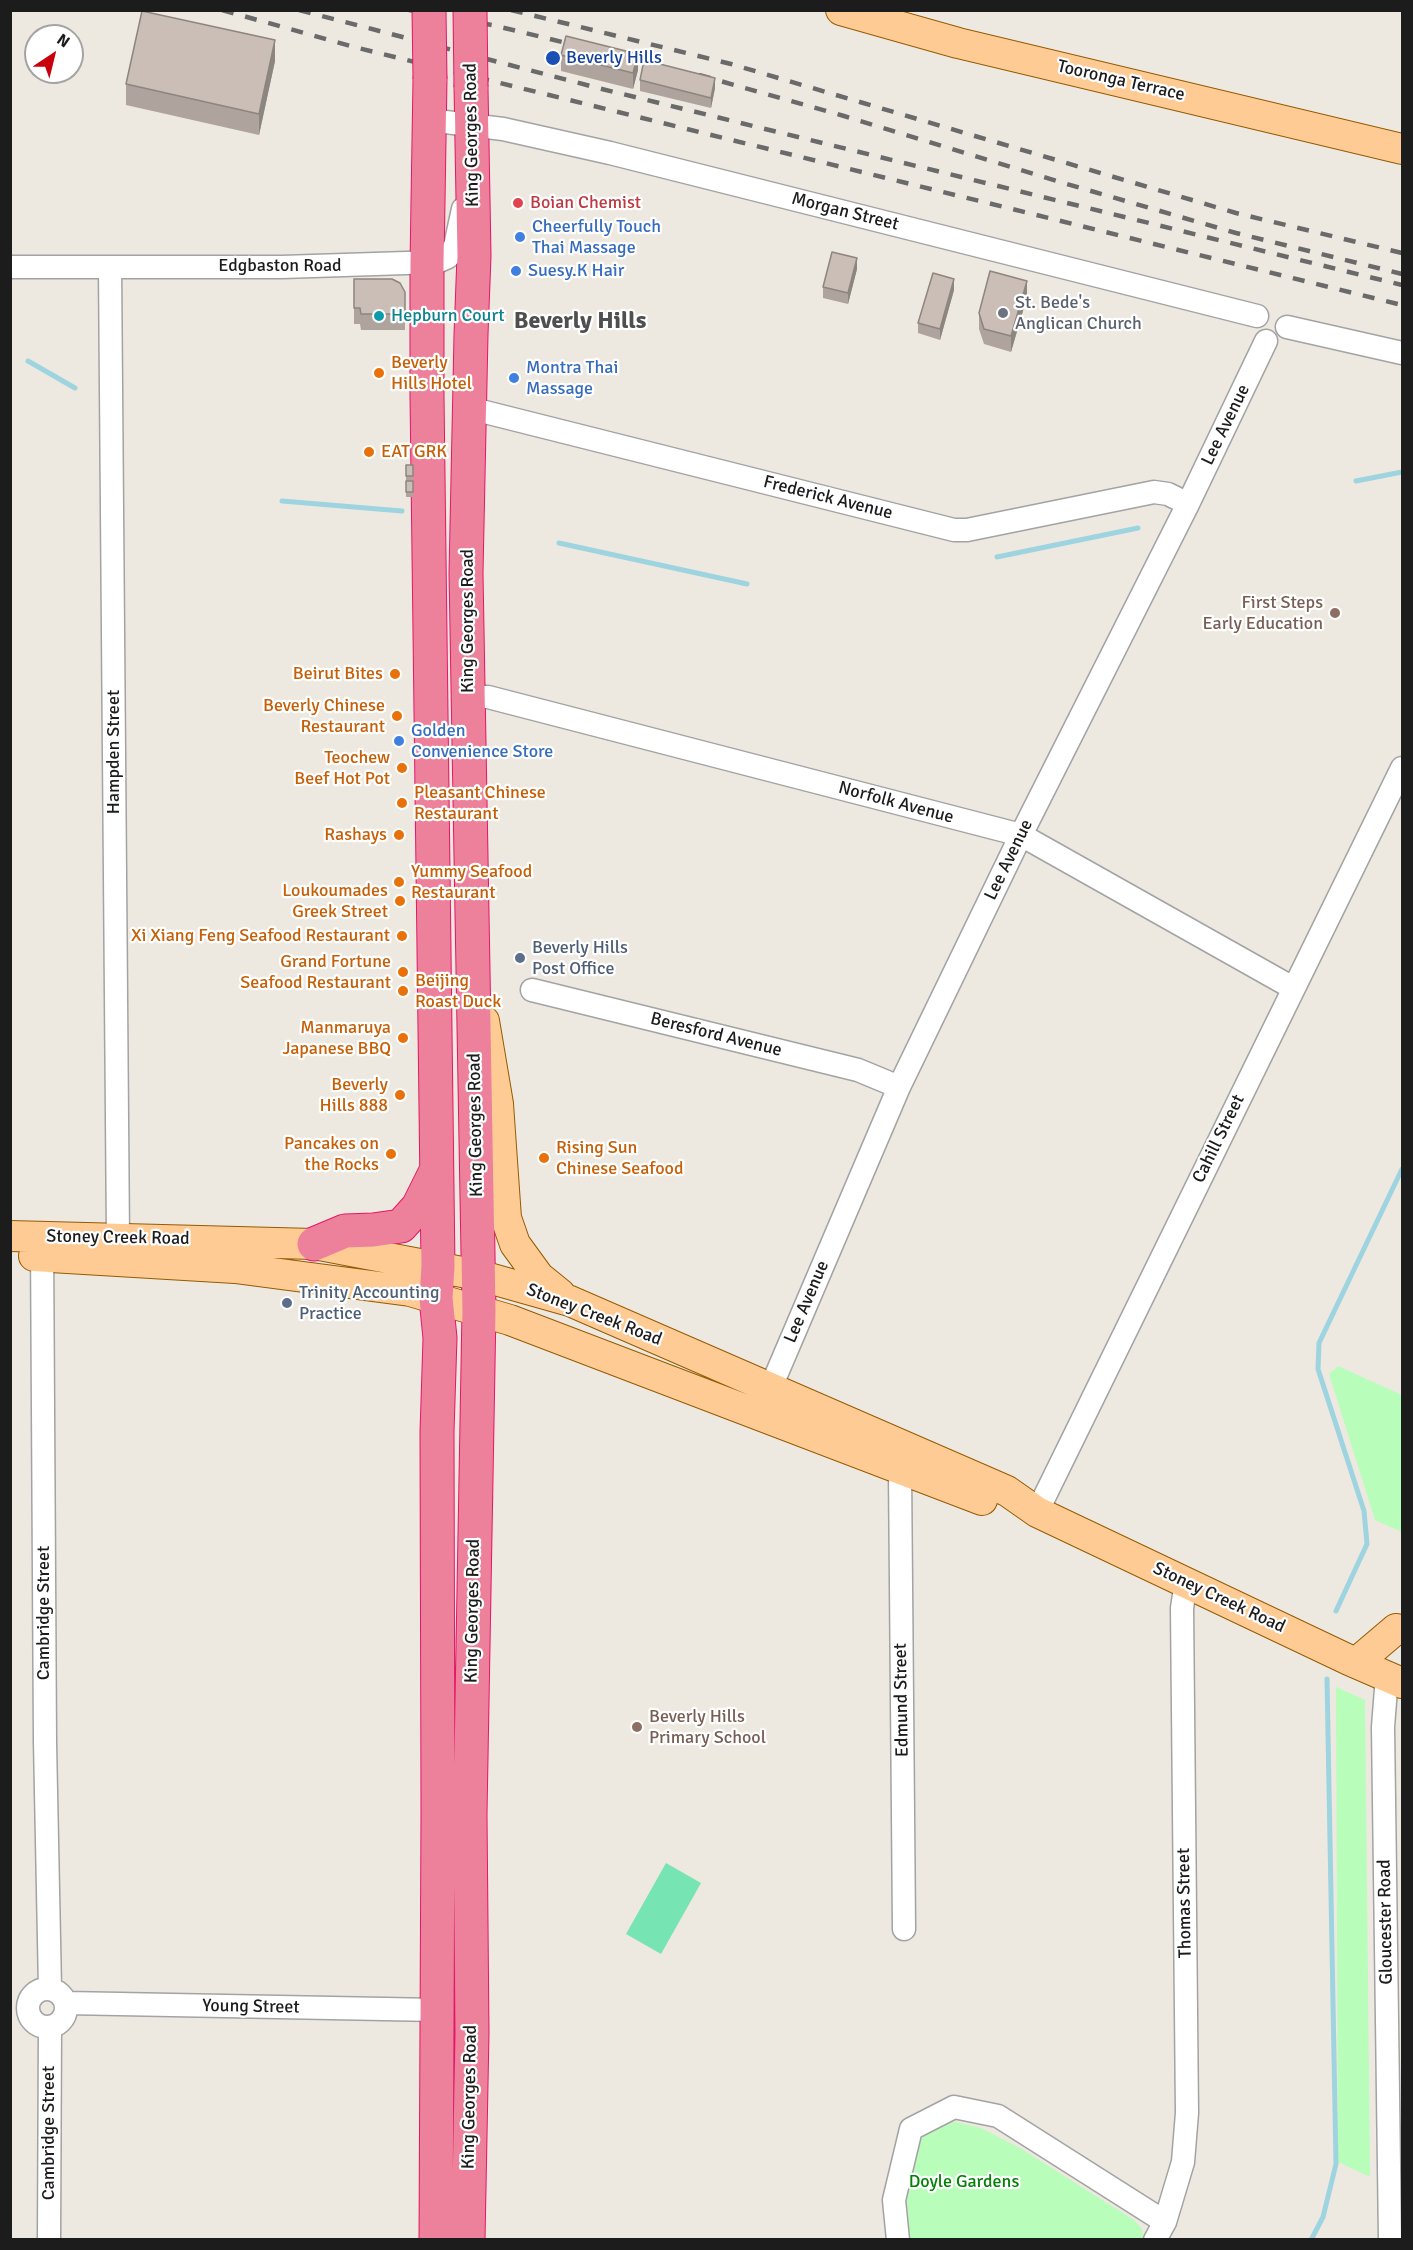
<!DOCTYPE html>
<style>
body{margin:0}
#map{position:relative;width:1413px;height:2250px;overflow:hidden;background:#eee9e0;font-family:Signika,sans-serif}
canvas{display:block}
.frame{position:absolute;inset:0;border:12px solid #1c1c1c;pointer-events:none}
.north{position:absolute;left:24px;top:24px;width:60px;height:60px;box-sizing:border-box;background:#fff;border:2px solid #a4a4a4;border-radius:50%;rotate:35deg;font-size:16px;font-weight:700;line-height:24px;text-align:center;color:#1c1c1c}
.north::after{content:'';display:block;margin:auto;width:21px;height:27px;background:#c8000b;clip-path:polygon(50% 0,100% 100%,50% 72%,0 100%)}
</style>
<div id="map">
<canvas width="1413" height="2250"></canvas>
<div class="frame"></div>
<div class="north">N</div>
</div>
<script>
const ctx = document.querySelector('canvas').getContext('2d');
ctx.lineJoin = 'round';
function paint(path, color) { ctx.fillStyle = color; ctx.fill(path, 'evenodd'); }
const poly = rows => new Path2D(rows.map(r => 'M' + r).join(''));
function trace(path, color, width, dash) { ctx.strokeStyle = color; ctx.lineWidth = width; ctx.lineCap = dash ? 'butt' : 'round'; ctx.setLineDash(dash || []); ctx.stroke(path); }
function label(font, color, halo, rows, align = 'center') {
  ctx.font = font + ' Signika,sans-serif'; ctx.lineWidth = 4.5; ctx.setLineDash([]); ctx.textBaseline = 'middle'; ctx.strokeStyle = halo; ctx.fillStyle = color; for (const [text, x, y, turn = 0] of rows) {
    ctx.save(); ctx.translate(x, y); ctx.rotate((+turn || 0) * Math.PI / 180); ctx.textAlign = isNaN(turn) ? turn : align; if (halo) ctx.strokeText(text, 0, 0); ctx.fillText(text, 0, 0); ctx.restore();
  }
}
const park = poly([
 [1338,1366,1402,1395,1402,1532,1375,1520,1329,1374],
 [1336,1687,1365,1700,1370,2177,1338,2162],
 [956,2122,981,2128,1020,2148,1134,2220,1142,2229,1144,2240,908,2240,905,2199,919,2141,932,2129,944,2123]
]);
const pitch = poly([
 [666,1863,701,1883,661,1954,626,1934]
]);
const stream = poly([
 [28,361,75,388],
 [1356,481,1402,472],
 [282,501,402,511],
 [559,543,747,584],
 [997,557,1138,528],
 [1336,1611,1367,1544,1364,1511,1318,1369,1319,1343,1402,1169],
 [1311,2240,1323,2217,1336,2164,1327,1679]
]);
const minor = poly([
 [429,120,503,129,610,153,1257,316],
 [10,267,282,267,437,262,448,257,455,246,463,209],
 [110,267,118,1238],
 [1287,327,1402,353],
 [469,408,954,530,967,530,1154,492,1168,494,1188,504],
 [468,697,488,697,1021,835,1293,988],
 [532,990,858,1070,899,1087],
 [42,1241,45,1742,50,1989],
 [771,1387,899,1087,1021,835,1188,504,1266,341],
 [900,1470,904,1929],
 [1037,1512,1402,768],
 [1387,1676,1383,1727,1390,2240],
 '28 2008a19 19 0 1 1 38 0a19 19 0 1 1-38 0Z',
 [66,2003,437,2010],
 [49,2240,50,2027],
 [898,2240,894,2200,911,2129,954,2107,998,2116,1165,2222],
 [1155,2240,1165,2222,1183,2162,1187,2113,1182,1608,1186,1582]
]);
const major = poly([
 [841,10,958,43,1402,149],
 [484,1021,498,1104,506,1218,515,1244,539,1277,560,1294],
 [10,1236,314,1244,478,1275,570,1301,1007,1491,1037,1512,1349,1660,1402,1683],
 [34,1256,235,1268,410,1291,510,1320,982,1500],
 [1356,1663,1396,1629]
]);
const highway = poly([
 [430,79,427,263,427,396,438,1266,436,1298,440,1338,437,1432,438,1811,436,2240],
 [314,1244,345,1231,373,1230,401,1226,418,1207,435,1173],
 [468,2240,472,2033,470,1814,479,1310,466,573,471,335,474,256,471,87]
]);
const rail = poly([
 [222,10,354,47,1402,305],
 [299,10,598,88,1402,285],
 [409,10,492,25,579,46],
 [511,10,731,64,1236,213,1402,253],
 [699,75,844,116,1067,184,1236,233,1402,274]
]);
const highwayBridge = poly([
 [429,10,430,79],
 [470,10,471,87]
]);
const wall = poly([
 [561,55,638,70,633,89,561,71],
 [275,61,259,135,126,105,126,84],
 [640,80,715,88,711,108,640,91],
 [857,269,848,304,823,298,823,287],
 [354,279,405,292,405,330,361,330,360,324,354,324],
 [954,290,940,340,918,333,918,323],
 [1027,297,1011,352,984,344,979,329,979,313],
 [406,465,413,465,413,497,406,497]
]);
const shadedWall = poly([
 [275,40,275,61,259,135,259,114],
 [638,54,638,70,633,89,633,73],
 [715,78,715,88,711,108,711,98],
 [857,258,857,269,848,304,848,293],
 [954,279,954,290,940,340,940,329],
 [1027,281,1027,297,1011,352,1011,336]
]);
const building = poly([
 [142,11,275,40,259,114,126,84,142,11],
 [566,36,638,54,633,73,561,55,566,36],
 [644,60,715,78,711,98,640,80,644,60],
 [832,252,857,258,848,293,823,287,832,252],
 [990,271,1027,281,1011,336,984,329,979,313,990,271],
 [933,273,954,279,940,329,918,323,933,273],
 [354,279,392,279,400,283,405,292,405,314,361,314,360,308,354,308,354,279],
 [406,465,413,465,413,476,406,476,406,465],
 [406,481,413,481,413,492,406,492,406,481]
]);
const markers = [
 [553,58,8,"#1a4fb4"],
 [518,203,6,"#e0444e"],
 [520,237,6,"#3f7fe0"],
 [516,271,6,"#3f7fe0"],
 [1003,313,6,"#6b7280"],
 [379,316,6,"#0f9aa8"],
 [379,373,6,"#e8710a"],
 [514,378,6,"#3f7fe0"],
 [369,452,6,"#e8710a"],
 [1335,613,6,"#8d6e63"],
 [395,674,6,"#e8710a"],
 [397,716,6,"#e8710a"],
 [399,741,6,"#3f7fe0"],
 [402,768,6,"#e8710a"],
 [402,803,6,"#e8710a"],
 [399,835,6,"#e8710a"],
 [399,882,6,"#e8710a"],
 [400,901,6,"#e8710a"],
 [402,936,6,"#e8710a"],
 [520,958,6,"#5c6f8a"],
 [403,972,6,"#e8710a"],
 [403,991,6,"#e8710a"],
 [403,1038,6,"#e8710a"],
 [400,1095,6,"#e8710a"],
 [391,1154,6,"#e8710a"],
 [544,1158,6,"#e8710a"],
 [287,1303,6,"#5c6f8a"],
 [637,1727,6,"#8d6e63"]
];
const transitNames = [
 ["Beverly Hills",566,58]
];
const streetNames = [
 ["Tooronga Terrace",1121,81,13],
 ["King Georges Road",472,135,-91],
 ["Morgan Street",845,212,14],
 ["Edgbaston Road",280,266],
 ["Lee Avenue",1226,425,-64],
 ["Frederick Avenue",828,498,14],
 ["King Georges Road",468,621,-90],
 ["Hampden Street",114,752,-90],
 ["Norfolk Avenue",896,803,15],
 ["Lee Avenue",1009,860,-64],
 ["Beresford Avenue",716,1035,14],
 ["King Georges Road",476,1125,-91],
 ["Cahill Street",1219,1139,-64],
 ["Stoney Creek Road",118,1238,1],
 ["Lee Avenue",807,1302,-67],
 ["Stoney Creek Road",594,1315,21],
 ["Stoney Creek Road",1219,1598,25],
 ["King Georges Road",473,1611,-89],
 ["Cambridge Street",44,1613,-90],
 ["Edmund Street",902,1700,-91],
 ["Thomas Street",1185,1903,-91],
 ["Gloucester Road",1386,1922,-91],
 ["Young Street",251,2007,1],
 ["King Georges Road",470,2097,-89],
 ["Cambridge Street",49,2133,-90]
];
const healthNames = [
 ["Boian Chemist",530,203]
];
const shopNames = [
 ["Cheerfully Touch",532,227],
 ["Thai Massage",532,248],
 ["Suesy.K Hair",528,271],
 ["Montra Thai",526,368],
 ["Massage",526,389],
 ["Golden",411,731],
 ["Convenience Store",411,752]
];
const worshipNames = [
 ["St. Bede's",1015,303],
 ["Anglican Church",1015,324]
];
const cultureNames = [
 ["Hepburn Court",391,316]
];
const foodNames = [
 ["Beverly",391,363,"left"],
 ["Hills Hotel",391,384,"left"],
 ["EAT GRK",381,452,"left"],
 ["Beirut Bites",383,674],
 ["Beverly Chinese",385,706],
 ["Restaurant",385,727],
 ["Teochew",390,758],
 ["Beef Hot Pot",390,779],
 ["Pleasant Chinese",414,793,"left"],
 ["Restaurant",414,814,"left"],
 ["Rashays",387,835],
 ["Yummy Seafood",411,872,"left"],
 ["Restaurant",411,893,"left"],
 ["Loukoumades",388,891],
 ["Greek Street",388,912],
 ["Xi Xiang Feng Seafood Restaurant",390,936],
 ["Grand Fortune",391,962],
 ["Seafood Restaurant",391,983],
 ["Beijing",415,981,"left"],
 ["Roast Duck",415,1002,"left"],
 ["Manmaruya",391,1028],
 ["Japanese BBQ",391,1049],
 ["Beverly",388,1085],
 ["Hills 888",388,1106],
 ["Pancakes on",379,1144],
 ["the Rocks",379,1165],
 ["Rising Sun",556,1148,"left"],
 ["Chinese Seafood",556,1169,"left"]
];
const educationNames = [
 ["First Steps",1323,603],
 ["Early Education",1323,624],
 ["Beverly Hills",649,1717,"left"],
 ["Primary School",649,1738,"left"]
];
const serviceNames = [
 ["Beverly Hills",532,948],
 ["Post Office",532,969],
 ["Trinity Accounting",299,1293],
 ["Practice",299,1314]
];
const parkNames = [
 ["Doyle Gardens",964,2182]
];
const districtNames = [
 ["Beverly Hills",580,322]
];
paint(park, '#b8fdba');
paint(pitch, '#77e4b4');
trace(stream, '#9dd4e0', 5);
trace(minor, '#a3a3a3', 25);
trace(major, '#945b00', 32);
trace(highway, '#e41668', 35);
trace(minor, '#fff', 22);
trace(major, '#ffcb95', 30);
trace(highway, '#ed819b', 33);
trace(rail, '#6a6a6a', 4.5, [12, 12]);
trace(highwayBridge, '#e41668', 35, []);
trace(highwayBridge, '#ed819b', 33);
paint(wall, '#aea39d');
paint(shadedWall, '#8d857f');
paint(building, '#cabeb6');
trace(building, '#8d857f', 1.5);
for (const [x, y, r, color] of markers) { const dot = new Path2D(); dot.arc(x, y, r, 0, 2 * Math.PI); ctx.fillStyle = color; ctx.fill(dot); trace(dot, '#fff', 2); }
label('18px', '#164399', '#fff', transitNames, 'left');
label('18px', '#1c1c1c', '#fff', streetNames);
label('18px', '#be3a42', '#fff', healthNames, 'left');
label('18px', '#366cbe', '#fff', shopNames, 'left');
label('18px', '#5b616d', '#fff', worshipNames, 'left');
label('18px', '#0d838f', '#fff', cultureNames, 'left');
label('18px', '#c56008', '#fff', foodNames, 'right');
label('18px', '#785e54', '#fff', educationNames, 'right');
label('18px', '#4e5e75', '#fff', serviceNames, 'left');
label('18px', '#038107', '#fff', parkNames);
label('bold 24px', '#4f4f4f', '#fff', districtNames);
</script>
